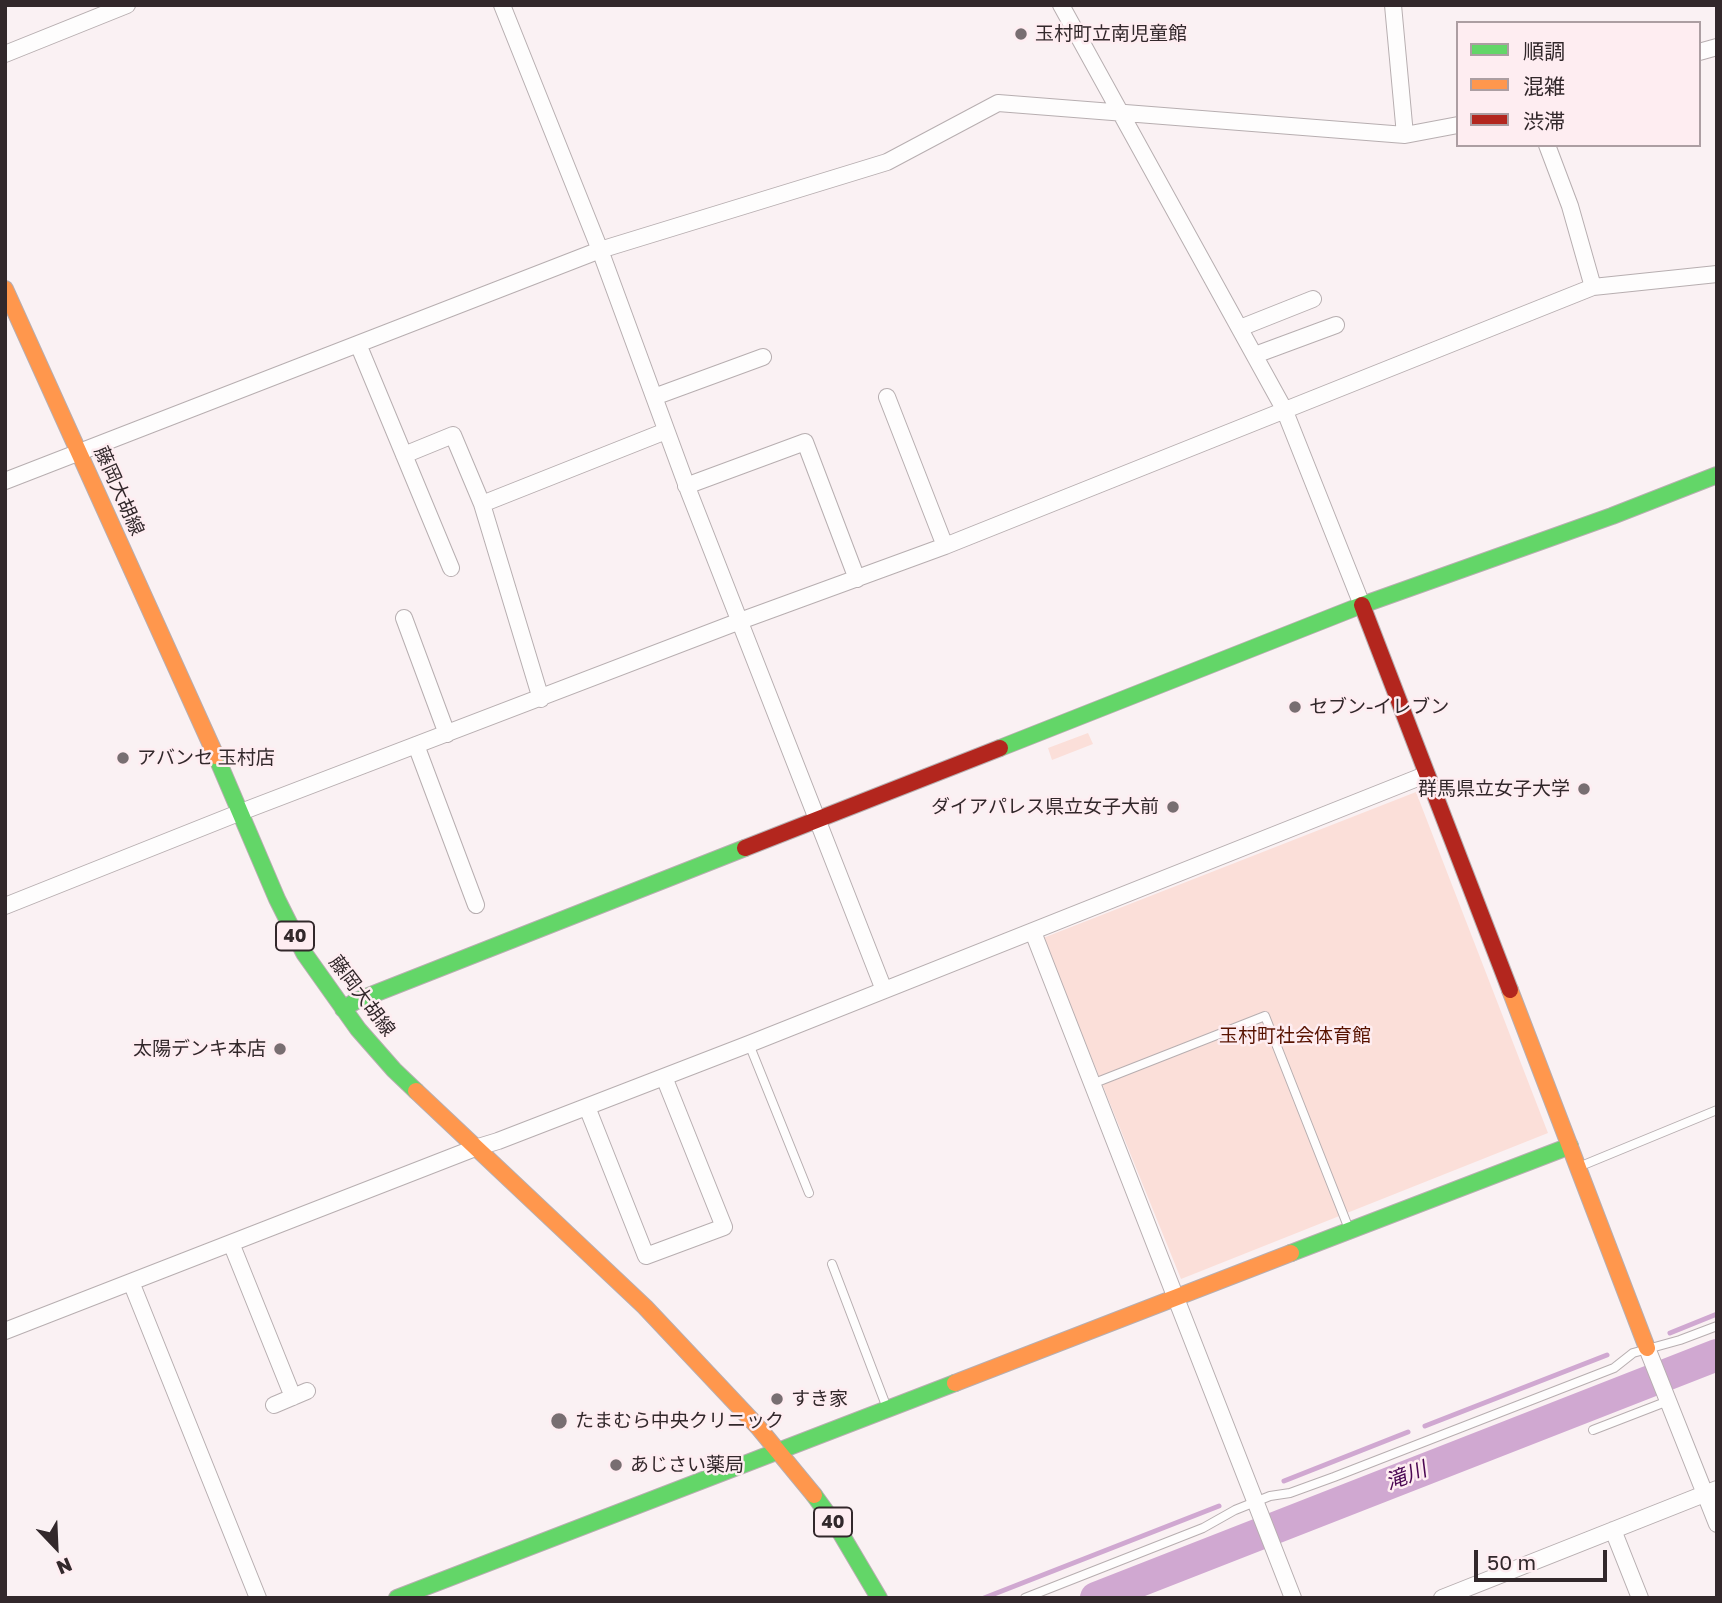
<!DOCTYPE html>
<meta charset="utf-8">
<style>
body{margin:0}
#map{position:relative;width:1722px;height:1603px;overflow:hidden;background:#faf1f3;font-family:"Golos Text","Noto Sans JP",sans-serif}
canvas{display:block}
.frame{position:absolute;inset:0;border:7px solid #32282b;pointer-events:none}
.legend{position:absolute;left:1456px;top:21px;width:245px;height:126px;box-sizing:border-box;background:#feedf1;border:2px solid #ac9ea2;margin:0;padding:9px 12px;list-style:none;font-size:21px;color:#32282b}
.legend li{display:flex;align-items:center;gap:14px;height:35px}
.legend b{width:35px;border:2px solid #ac9ea2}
.north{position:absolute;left:21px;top:1512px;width:70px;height:70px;-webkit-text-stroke:5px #feedf1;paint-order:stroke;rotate:157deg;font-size:19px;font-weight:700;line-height:28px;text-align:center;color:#32282b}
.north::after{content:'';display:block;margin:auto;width:24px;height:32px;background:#32282b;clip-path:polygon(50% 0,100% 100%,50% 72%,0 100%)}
.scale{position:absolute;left:1474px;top:1550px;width:133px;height:32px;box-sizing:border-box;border:4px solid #32282b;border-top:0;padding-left:9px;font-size:21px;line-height:24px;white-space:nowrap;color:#32282b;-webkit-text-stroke:5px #feedf1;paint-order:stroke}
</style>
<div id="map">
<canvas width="1722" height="1603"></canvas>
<div class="frame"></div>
<ul class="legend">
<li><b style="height:9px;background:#63d668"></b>順調</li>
<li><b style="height:9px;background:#ff974d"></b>混雑</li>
<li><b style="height:9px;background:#b3261e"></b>渋滞</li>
</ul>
<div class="north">N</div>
<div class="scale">50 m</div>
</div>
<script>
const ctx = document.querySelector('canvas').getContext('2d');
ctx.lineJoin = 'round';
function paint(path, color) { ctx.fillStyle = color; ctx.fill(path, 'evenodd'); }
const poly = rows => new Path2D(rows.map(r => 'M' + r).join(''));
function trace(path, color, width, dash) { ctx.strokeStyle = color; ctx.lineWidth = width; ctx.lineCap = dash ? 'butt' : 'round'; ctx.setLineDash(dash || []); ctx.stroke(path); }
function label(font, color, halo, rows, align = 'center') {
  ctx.font = font + ' "Golos Text","Noto Sans JP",sans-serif'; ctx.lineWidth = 5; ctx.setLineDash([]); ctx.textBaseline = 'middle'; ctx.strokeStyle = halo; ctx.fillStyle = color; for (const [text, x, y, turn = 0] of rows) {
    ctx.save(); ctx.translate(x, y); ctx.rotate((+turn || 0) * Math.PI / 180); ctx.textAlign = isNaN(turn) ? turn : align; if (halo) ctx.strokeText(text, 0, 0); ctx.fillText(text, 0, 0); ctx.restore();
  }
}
const green = poly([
 [1088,733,1093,744,1052,760,1048,748],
 [1416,792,1548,1133,1181,1279,1043,938]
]);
const stream = poly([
 [1670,1333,1717,1314],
 [1425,1426,1607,1355],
 [1284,1481,1408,1432],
 [984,1598,1219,1506]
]);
const river = poly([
 [1096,1598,1717,1355]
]);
const lane = poly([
 [749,1044,809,1193],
 [1092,1084,1265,1016,1349,1229],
 [1581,1166,1717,1110],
 [832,1264,887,1408],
 [1593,1430,1668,1401],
 [1025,1598,1203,1528,1235,1510,1270,1496,1290,1493,1334,1477,1614,1368,1633,1353,1680,1340,1717,1326]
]);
const street = poly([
 [502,5,600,250,689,492,884,990],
 [1061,5,1284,409,1362,605],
 [1393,5,1405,135],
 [1699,52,1717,47],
 [5,54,127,5],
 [1547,145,1570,206,1593,287],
 [1240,328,1313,299],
 [358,344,451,568],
 [1255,355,1336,325],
 [654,397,763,357],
 [887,397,945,546],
 [404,455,453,435,482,504,666,431],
 [5,481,600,250,887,162,998,103,1405,135,1458,125],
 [686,486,805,442,857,579],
 [482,504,541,699],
 [404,618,447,734],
 [416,745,476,905],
 [5,906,241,812,740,621,945,546,1593,287,1717,274],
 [1033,932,1293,1598],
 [587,1107,646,1256,724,1227,664,1077],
 [231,1243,293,1397],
 [131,1282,258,1598],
 [5,1331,475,1148,498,1141,749,1044,1425,775],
 [1647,1348,1717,1524],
 [274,1405,307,1391],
 [1613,1530,1640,1598],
 [1442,1598,1717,1489]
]);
const fast = poly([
 [1000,748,1362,605,1612,516,1717,475],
 [216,756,277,899,304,953,358,1029,394,1070,416,1091],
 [343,1009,356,1001,745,848],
 [1291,1253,1570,1146],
 [814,1495,837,1527,879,1598],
 [397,1598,955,1383]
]);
const slow = poly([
 [5,289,216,756],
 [1510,990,1647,1348],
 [416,1091,645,1307,758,1427,814,1495],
 [955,1383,1291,1253]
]);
const jam = poly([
 [1362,605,1510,990],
 [745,848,1000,748]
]);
const markers = [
 [1021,34,7,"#786e71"],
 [1295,707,7,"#786e71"],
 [123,758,7,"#786e71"],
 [1584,789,7,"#786e71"],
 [1173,807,7,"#786e71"],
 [280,1049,7,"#786e71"],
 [777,1399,7,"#786e71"],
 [559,1421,9,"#786e71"],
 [616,1465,7,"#786e71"]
];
const shields = [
 [295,936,38],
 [833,1522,38]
];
const shieldNames = [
 ["40",295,936],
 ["40",833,1522]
];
const poiNames = [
 ["玉村町立南児童館",1035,34],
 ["セブン-イレブン",1309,707],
 ["アバンセ 玉村店",137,758],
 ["群馬県立女子大学",1570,789,"right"],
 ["ダイアパレス県立女子大前",1159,807,"right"],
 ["太陽デンキ本店",266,1049,"right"],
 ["すき家",791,1399],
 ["たまむら中央クリニック",575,1421],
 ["あじさい薬局",630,1465]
];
const streetNames = [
 ["藤岡大胡線",119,491,66],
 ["藤岡大胡線",362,996,53]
];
const parkNames = [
 ["玉村町社会体育館",1295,1036]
];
const waterNames = [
 ["滝川",1406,1476,-21]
];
paint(green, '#fbdfd9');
trace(stream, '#d0a8d1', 5);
trace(river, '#d0a8d1', 32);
trace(lane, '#b7aeb0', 10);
trace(street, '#b7aeb0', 18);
trace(fast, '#b7aeb0', 18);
trace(slow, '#b7aeb0', 18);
trace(jam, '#b7aeb0', 18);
trace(lane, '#fefdfd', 8);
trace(street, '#fefdfd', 16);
trace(fast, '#63d668', 16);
trace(slow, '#ff974d', 16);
trace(jam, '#b3261e', 16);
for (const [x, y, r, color] of markers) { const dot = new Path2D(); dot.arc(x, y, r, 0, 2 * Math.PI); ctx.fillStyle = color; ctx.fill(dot); trace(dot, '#feedf1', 2.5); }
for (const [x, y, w] of shields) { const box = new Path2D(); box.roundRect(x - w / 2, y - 14.5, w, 29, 5); ctx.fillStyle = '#feedf1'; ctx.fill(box); trace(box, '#32282b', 2); }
label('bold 18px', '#32282b', null, shieldNames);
label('19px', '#32282b', '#feedf1', poiNames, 'left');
label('19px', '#32282b', '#feedf1', streetNames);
label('19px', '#581300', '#feedf1', parkNames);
label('italic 21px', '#4b0753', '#feedf1', waterNames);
</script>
